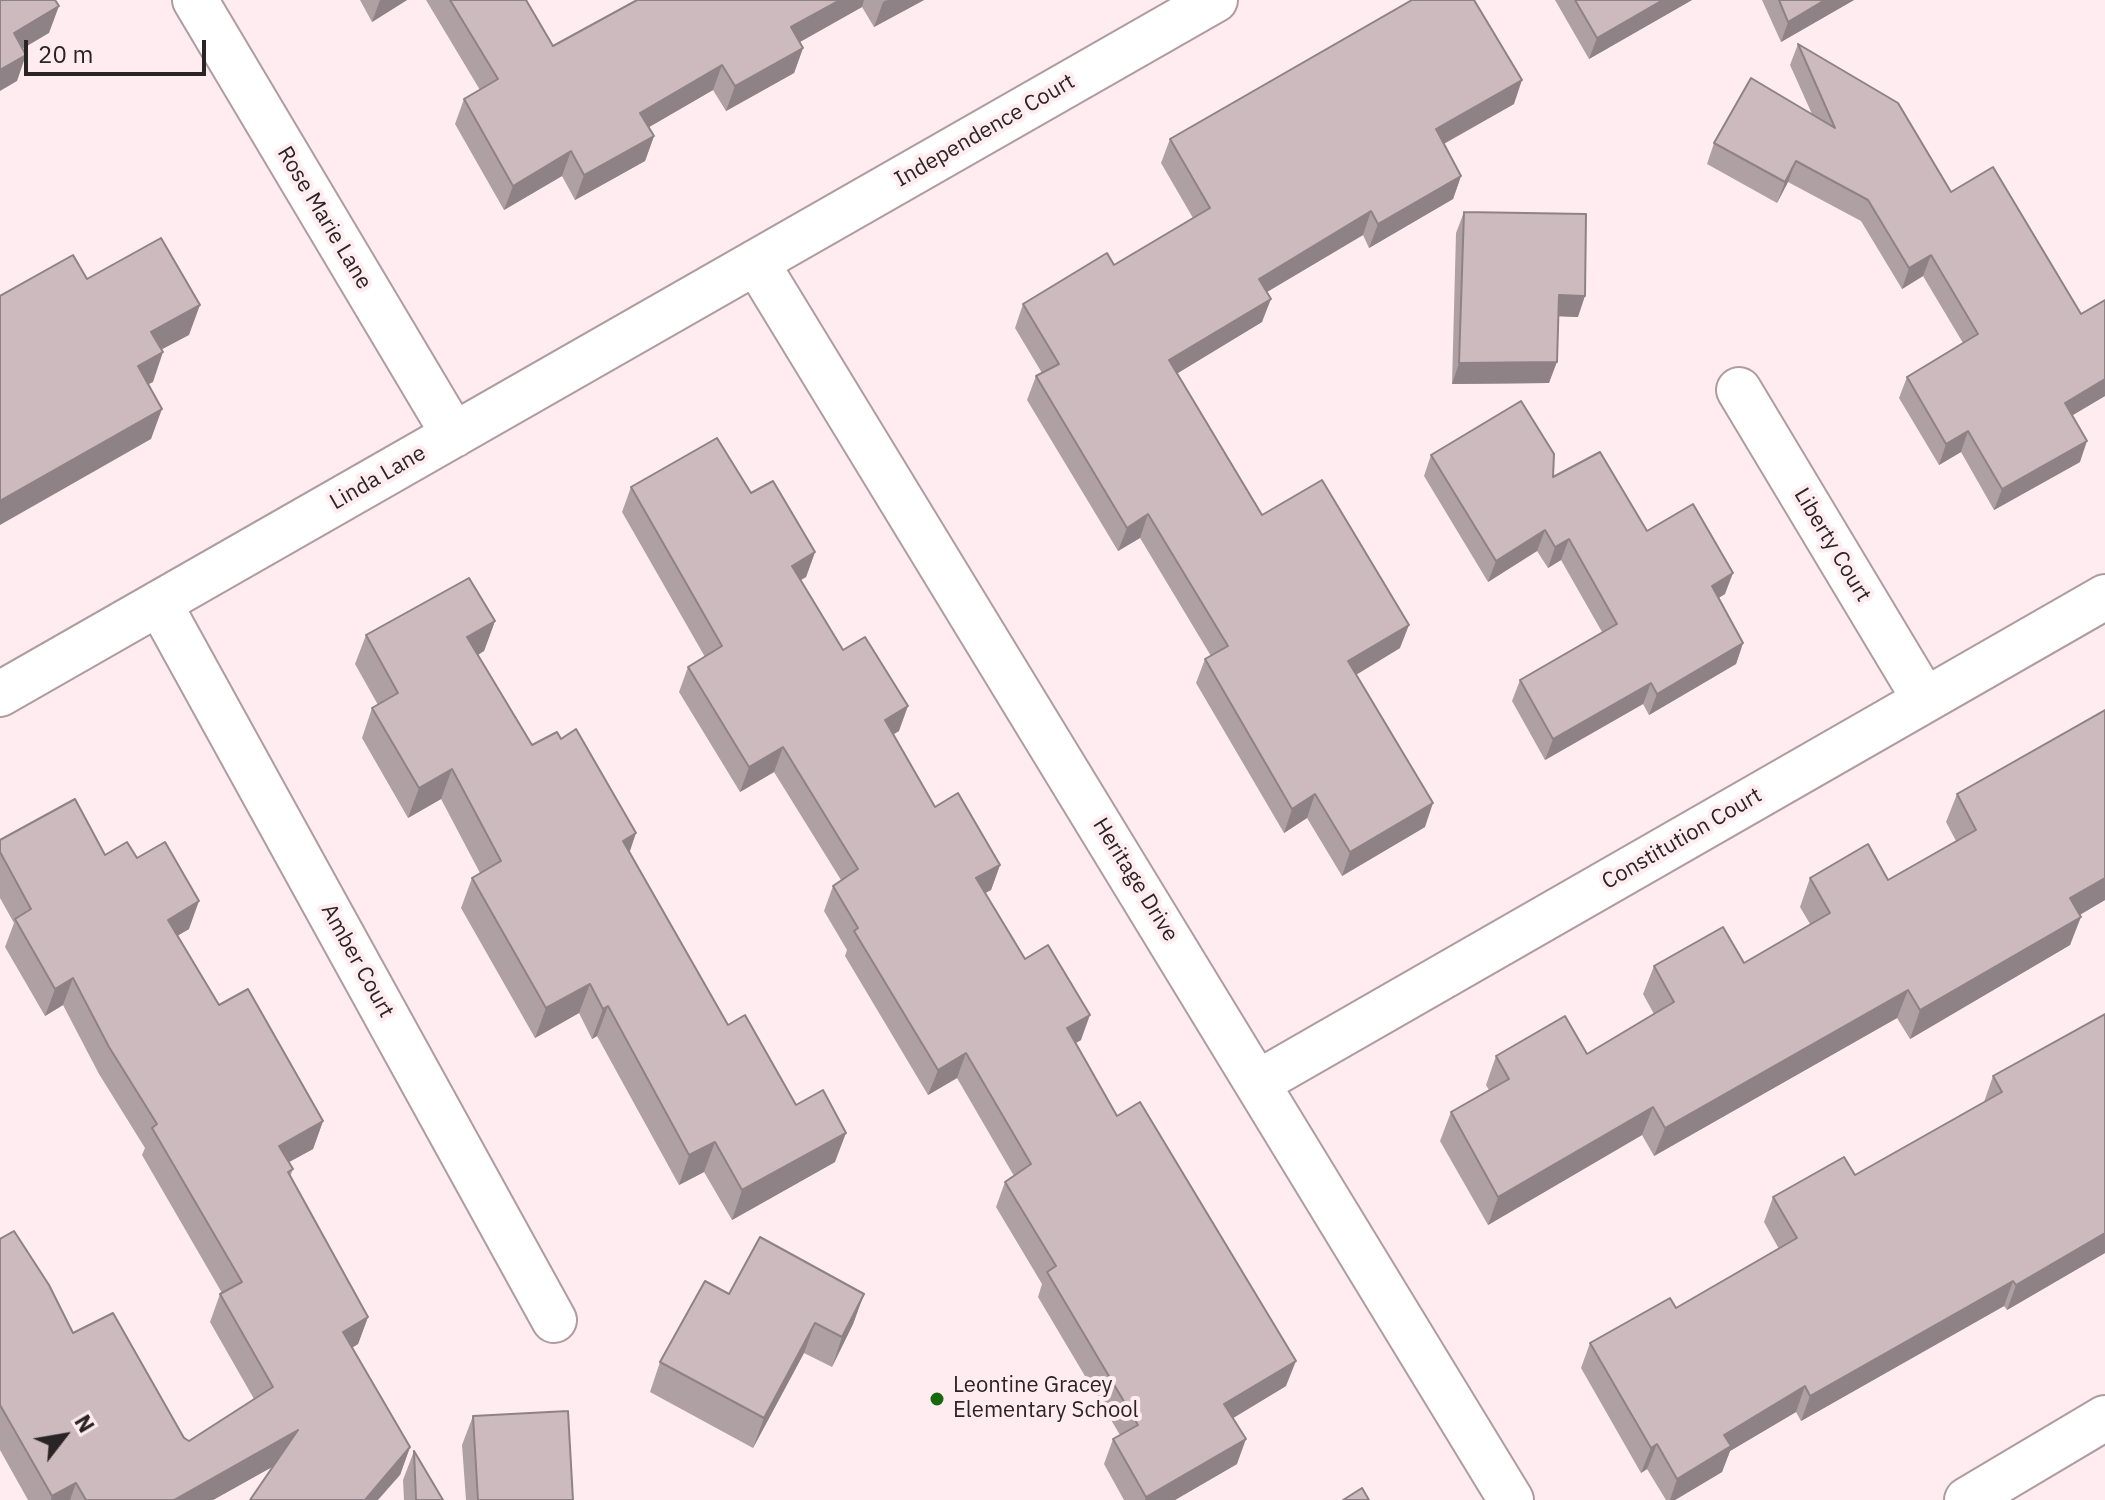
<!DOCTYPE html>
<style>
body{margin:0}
#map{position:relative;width:2105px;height:1500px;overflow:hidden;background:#ffecf1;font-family:"IBM Plex Sans",sans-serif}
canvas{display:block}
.north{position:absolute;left:24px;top:1396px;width:80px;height:80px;-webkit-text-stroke:6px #ffecf1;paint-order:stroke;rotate:59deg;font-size:22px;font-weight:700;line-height:32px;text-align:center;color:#2b2426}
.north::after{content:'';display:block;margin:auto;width:28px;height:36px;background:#2b2426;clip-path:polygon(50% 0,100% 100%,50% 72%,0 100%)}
.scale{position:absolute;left:24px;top:40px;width:182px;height:36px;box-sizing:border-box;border:4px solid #2b2426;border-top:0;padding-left:10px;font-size:24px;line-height:28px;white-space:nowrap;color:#2b2426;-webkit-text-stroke:6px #ffecf1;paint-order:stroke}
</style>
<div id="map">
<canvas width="2105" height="1500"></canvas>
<div class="north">N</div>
<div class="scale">20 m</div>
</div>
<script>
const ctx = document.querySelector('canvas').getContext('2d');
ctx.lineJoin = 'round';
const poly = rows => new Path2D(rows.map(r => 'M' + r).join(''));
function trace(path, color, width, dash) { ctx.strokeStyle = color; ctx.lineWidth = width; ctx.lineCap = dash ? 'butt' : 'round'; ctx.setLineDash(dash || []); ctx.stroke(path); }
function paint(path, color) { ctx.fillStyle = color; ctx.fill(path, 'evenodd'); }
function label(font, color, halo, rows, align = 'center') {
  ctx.font = font + ' "IBM Plex Sans",sans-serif'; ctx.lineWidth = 8; ctx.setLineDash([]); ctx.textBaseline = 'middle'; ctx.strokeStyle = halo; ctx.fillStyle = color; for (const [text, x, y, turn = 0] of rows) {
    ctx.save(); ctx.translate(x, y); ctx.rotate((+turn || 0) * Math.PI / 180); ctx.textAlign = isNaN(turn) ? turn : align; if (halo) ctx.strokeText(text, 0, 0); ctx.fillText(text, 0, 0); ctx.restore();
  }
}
const minor = poly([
 [195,0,454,435],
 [756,262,1511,1500],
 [1739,390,1925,700],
 [159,603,554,1320],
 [0,694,1215,0],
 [1259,1082,2105,597],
 [1967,1500,2105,1418]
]);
const wall = poly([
 [360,0,407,0,372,22],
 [426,0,526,0,553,46,637,0,924,0,874,27,862,7,800,42,803,48,794,73,726,111,713,90,649,127,654,136,645,161,575,200,562,176,504,210,455,124,464,99,480,90],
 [1555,0,1692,0,1589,59],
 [1762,0,1854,0,1781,42],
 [1798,44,1951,192,2081,314,2105,300,2105,396,2072,415,2080,462,1994,510,1961,452,1939,465,1899,398,1907,377,1963,343,1923,276,1902,289,1861,221,1788,182,1777,203,1707,164,1714,143,1812,114,1790,65],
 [1514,104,1444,144,1461,176,1453,199,1369,248,1363,235,1267,292,1262,322,1177,373,1262,515,1400,648,1356,675,1425,827,1342,876,1307,818,1284,833,1196,683,1205,659,1211,656,1140,538,1118,551,1027,400,1036,376,1042,373,1015,328,1023,304,1114,265,1193,218,1161,163,1170,139],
 [1464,212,1578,317,1558,316,1549,383,1452,384,1456,233],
 [1431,455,1553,477,1647,531,1725,594,1718,598,1743,643,1736,664,1649,715,1643,704,1545,760,1512,701,1520,680,1602,632,1561,560,1548,568,1537,551,1488,582,1424,476],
 [631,487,751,493,815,552,806,577,800,580,843,650,899,731,893,734,935,807,1000,865,991,890,985,893,1025,959,1081,1040,1076,1043,1117,1116,1286,1386,1233,1418,1237,1464,1175,1500,1124,1500,1104,1464,1113,1439,1120,1435,1038,1297,1042,1284,996,1207,1005,1182,1014,1176,957,1078,928,1095,845,956,847,950,824,911,833,886,841,880,774,772,740,792,679,692,688,667,705,657,622,512],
 [495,621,484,651,478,655,532,745,630,852,728,1025,796,1105,835,1162,732,1220,704,1172,679,1185,597,1036,592,1039,579,1013,535,1038,461,908,472,878,480,873,441,799,408,818,362,738,372,708,378,705,355,664,366,635],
 [2105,710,2105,900,2080,915,2070,945,1910,1039,1897,1018,1654,1156,1642,1135,1488,1225,1440,1141,1451,1112,1489,1090,1486,1085,1496,1056,1587,1054,1654,1014,1643,994,1654,966,1744,963,1810,924,1800,907,1810,878,1888,880,1956,841,1946,822,1957,794],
 [0,840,137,858,189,929,177,936,219,1005,323,1121,313,1149,289,1162,293,1169,290,1177,368,1317,358,1344,352,1348,410,1447,400,1475,274,1466,213,1500,28,1500,0,1450,0,1239,73,1333,189,1441,254,1399,210,1322,220,1294,222,1293,142,1155,145,1148,99,1074,63,1005,45,1016,5,947,14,923,0,898],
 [2105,1014,2105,1253,2007,1310,2004,1306,1801,1421,1796,1412,1730,1451,1722,1472,1675,1500,1666,1500,1647,1469,1641,1473,1581,1368,1590,1343,1676,1308,1779,1249,1764,1222,1773,1197,1855,1175,1984,1102,1993,1076],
 [729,1294,864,1294,853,1324,832,1367,804,1353,753,1448,650,1392,660,1362],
 [473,1416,573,1500,466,1500,462,1445],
 [414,1451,443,1500,404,1500,403,1480]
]);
const shadedWall = poly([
 [380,0,407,0,372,22],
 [840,0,864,0,862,7,782,52,791,27],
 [887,0,924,0,874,27,883,2],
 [1663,0,1692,0,1589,59,1597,38],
 [1825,0,1854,0,1781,42,1788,22],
 [59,6,49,33,5,59,14,33],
 [803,48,794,73,726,111,735,86],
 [26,55,17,81,0,91,0,70],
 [722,65,713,90,632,137,640,113],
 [1522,80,1514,104,1427,153,1436,129],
 [654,136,645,161,575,200,584,175],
 [571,151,562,176,504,210,513,186],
 [1796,161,1788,182,1777,203,1785,182],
 [1461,176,1453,199,1369,248,1378,224],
 [1371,211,1363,235,1250,302,1259,279],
 [1931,255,1923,276,1902,289,1909,268],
 [1559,295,1585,296,1578,317,1551,316],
 [1271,299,1262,322,1160,384,1169,360],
 [200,305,189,335,140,361,151,332],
 [163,352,153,382,127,395,138,366],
 [1557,362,1549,383,1452,384,1459,363],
 [2105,379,2105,396,2058,424,2065,403],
 [162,409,151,439,0,525,0,501],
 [1968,431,1961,452,1939,465,1946,444],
 [2087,441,2080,462,1994,510,2002,489],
 [1148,514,1140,538,1118,551,1127,528],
 [1545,530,1537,551,1488,582,1496,561],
 [1569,539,1561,560,1548,568,1555,547],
 [815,552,806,577,783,591,792,566],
 [1733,573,1725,594,1704,607,1712,586],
 [495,621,484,651,456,667,467,637],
 [1409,625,1400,648,1339,685,1348,661],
 [1743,643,1736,664,1649,715,1657,694],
 [1651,683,1643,704,1545,760,1553,739],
 [908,706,899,731,876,745,885,720],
 [783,747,774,772,740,792,749,767],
 [452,769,441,799,408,818,419,788],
 [1315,794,1307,818,1284,833,1292,809],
 [1433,803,1425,827,1342,876,1350,852],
 [636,833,626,863,623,841],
 [1000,865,991,890,967,903,976,878],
 [2105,878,2105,900,2060,926,2070,898],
 [199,901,189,929,158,947,168,920],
 [2081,917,2070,945,1910,1039,1920,1010],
 [73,978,63,1005,45,1016,55,989],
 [590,984,579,1013,535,1038,546,1008],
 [1908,990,1897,1018,1654,1156,1665,1128],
 [608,1006,597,1036,592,1039,603,1009],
 [1090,1015,1081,1040,1058,1053,1067,1028],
 [966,1053,957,1078,928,1095,938,1070],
 [1653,1107,1642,1135,1488,1225,1498,1197],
 [323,1121,313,1149,269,1173,279,1146],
 [846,1133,835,1162,732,1220,742,1190],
 [715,1142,704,1172,679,1185,689,1155],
 [2105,1233,2105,1253,2007,1310,2016,1285],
 [2013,1281,2004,1306,1801,1421,1810,1396],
 [864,1294,853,1324,832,1367,842,1337],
 [368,1317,358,1344,333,1359,343,1332],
 [815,1323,804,1353,753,1448,764,1418],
 [1296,1361,1286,1386,1215,1429,1224,1404],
 [1805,1386,1796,1412,1730,1451,1722,1472,1675,1500,1670,1500,1677,1479,1724,1435],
 [298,1430,288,1458,213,1500,174,1500],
 [1246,1439,1237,1464,1175,1500,1145,1500,1146,1497],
 [1657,1444,1647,1469,1641,1473,1651,1448],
 [410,1447,400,1475,378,1500,365,1500],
 [76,1483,70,1500,51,1500,52,1496]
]);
const building = poly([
 [0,0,55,0,59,6,14,33,26,55,0,70,0,0],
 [450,0,526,0,553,46,637,0,840,0,791,27,803,48,735,86,722,65,640,113,654,136,584,175,571,151,513,186,464,99,498,79,450,0],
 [1412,0,1474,0,1522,80,1436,129,1461,176,1378,224,1371,211,1259,279,1271,299,1169,360,1262,515,1322,480,1409,625,1348,661,1433,803,1350,852,1315,794,1292,809,1205,659,1228,646,1148,514,1127,528,1036,376,1059,364,1023,304,1107,253,1114,265,1210,208,1170,139,1412,0],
 [1575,0,1663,0,1597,38,1575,0],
 [1779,0,1825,0,1788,22,1779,0],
 [1798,44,1898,103,1951,192,1993,167,2081,314,2105,300,2105,379,2065,403,2087,441,2002,489,1968,431,1946,444,1907,377,1978,334,1931,255,1909,268,1868,200,1796,161,1785,182,1714,143,1751,78,1835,128,1798,44],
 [1464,212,1586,214,1585,296,1559,295,1557,362,1459,363,1464,212],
 [161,238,200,305,151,332,163,352,138,366,162,409,0,501,0,296,73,255,87,279,161,238],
 [1521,401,1554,454,1553,477,1600,452,1647,531,1693,504,1733,573,1712,586,1743,643,1657,694,1651,683,1553,739,1520,680,1617,624,1569,539,1555,547,1545,530,1496,561,1431,455,1521,401],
 [717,438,751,493,773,481,815,552,792,566,843,650,865,637,908,706,885,720,935,807,958,793,1000,865,976,878,1025,959,1048,945,1090,1015,1067,1028,1117,1116,1140,1102,1296,1361,1224,1404,1246,1439,1146,1497,1113,1439,1138,1425,1047,1272,1056,1266,1005,1182,1031,1164,966,1053,938,1070,854,931,858,928,833,886,858,869,783,747,749,767,688,667,722,646,631,487,717,438],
 [469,578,495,621,467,637,532,745,557,732,561,739,576,729,636,833,623,841,728,1025,745,1015,796,1105,823,1090,846,1133,742,1190,715,1142,689,1155,608,1006,603,1009,590,984,546,1008,472,878,501,861,452,769,419,788,372,708,398,693,366,635,469,578],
 [2105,710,2105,878,2070,898,2081,917,1920,1010,1908,990,1665,1128,1653,1107,1498,1197,1451,1112,1509,1079,1496,1056,1565,1016,1587,1054,1674,1002,1654,966,1723,927,1744,963,1830,913,1810,878,1868,844,1888,880,1976,830,1957,794,2105,710],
 [75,799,105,855,127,842,137,858,165,842,199,901,168,920,219,1005,248,989,323,1121,279,1146,293,1169,288,1172,368,1317,343,1332,410,1447,365,1500,250,1500,298,1430,174,1500,86,1500,76,1483,52,1496,0,1405,0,1239,14,1231,49,1285,73,1333,113,1313,184,1438,189,1441,273,1387,220,1294,242,1282,152,1128,157,1124,109,1047,73,978,55,989,15,919,31,909,0,852,0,840,75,799],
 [2105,1014,2105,1233,2016,1285,2013,1281,1810,1396,1805,1386,1724,1435,1731,1446,1677,1479,1657,1444,1651,1448,1590,1343,1670,1298,1676,1308,1797,1238,1773,1197,1844,1157,1855,1175,2002,1092,1993,1076,2105,1014],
 [760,1237,864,1294,842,1337,815,1323,764,1418,660,1362,705,1281,729,1294,760,1237],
 [568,1411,573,1500,478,1500,473,1416,568,1411],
 [414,1451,443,1500,416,1500,414,1451],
 [1362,1488,1369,1500,1343,1500,1362,1488]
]);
const markers = [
 [937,1399,8,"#17680b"]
];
const streetNames = [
 ["Independence Court",985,131,-30],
 ["Rose Marie Lane",324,218,59],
 ["Linda Lane",378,478,-30],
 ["Liberty Court",1832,545,59],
 ["Constitution Court",1682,839,-30],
 ["Heritage Drive",1135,880,58],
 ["Amber Court",357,961,61]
];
const poiNames = [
 ["Leontine Gracey",953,1386],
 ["Elementary School",953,1411]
];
trace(minor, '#ae9ca1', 48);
trace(minor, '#fff', 44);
paint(wall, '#afa0a4');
paint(shadedWall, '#8f8286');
paint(building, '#ccbabf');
trace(building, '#8f8286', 2);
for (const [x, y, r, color] of markers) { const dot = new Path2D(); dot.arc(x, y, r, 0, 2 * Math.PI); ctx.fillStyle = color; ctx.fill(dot); trace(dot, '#ffecf1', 3); }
label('22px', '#2b2426', '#ffecf1', streetNames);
label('22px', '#2b2426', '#ffecf1', poiNames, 'left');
</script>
